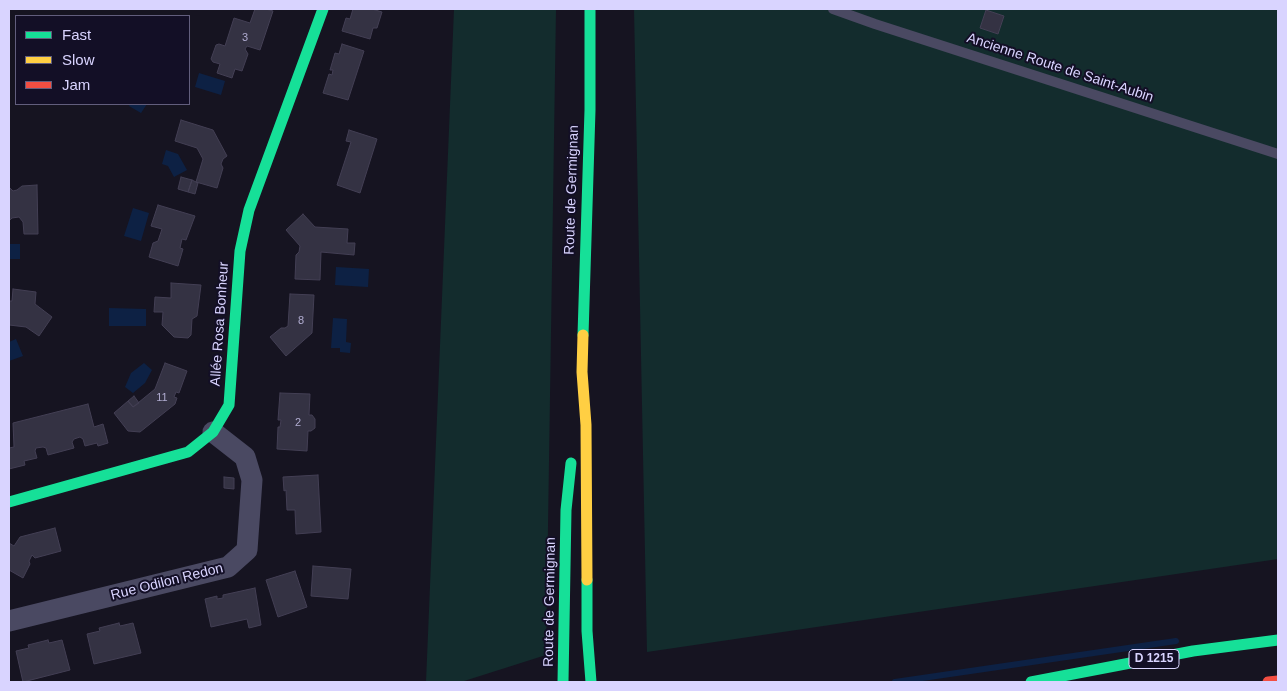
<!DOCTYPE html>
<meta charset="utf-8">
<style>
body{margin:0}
#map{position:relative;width:1287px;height:691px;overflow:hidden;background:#161421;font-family:Arial,sans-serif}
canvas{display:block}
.frame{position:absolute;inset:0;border:10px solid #d9d4ff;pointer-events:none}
.legend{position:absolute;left:15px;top:15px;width:175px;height:90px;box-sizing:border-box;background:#130f26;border:1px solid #625e7d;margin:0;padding:6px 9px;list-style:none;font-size:15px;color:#d9d4ff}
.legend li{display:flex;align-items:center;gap:10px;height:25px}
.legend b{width:25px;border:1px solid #625e7d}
</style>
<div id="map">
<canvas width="1287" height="691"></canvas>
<div class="frame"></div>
<ul class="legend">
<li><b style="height:6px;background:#16e098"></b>Fast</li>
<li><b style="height:6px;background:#ffcf43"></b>Slow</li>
<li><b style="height:6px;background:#f24e42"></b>Jam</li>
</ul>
</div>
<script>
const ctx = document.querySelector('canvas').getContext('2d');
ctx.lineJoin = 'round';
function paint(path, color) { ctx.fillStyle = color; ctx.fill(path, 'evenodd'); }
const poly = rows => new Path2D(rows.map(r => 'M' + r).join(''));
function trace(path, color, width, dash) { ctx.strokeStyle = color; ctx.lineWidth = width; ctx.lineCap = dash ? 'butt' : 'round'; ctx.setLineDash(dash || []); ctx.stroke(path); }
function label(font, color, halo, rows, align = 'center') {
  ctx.font = font + ' Arial,sans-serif'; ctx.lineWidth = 4; ctx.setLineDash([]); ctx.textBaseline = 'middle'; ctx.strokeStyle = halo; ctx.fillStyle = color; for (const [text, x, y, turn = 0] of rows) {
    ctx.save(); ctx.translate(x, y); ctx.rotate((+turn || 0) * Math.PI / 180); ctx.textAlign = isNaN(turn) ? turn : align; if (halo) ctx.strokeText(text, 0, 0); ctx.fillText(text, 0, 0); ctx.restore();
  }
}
const green = poly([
 [454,9,556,9,546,655,461,682,426,682],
 [634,9,1278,9,1278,559,647,652]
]);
const water = poly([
 [199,73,225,81,221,95,195,87],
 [130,104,147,104,141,113,129,106],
 [166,150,178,154,187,170,174,177,168,166,162,164],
 [133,208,149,213,141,241,124,236],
 [9,244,20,244,20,259,9,259],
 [336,267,369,269,368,287,335,285],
 [109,308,146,309,146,326,109,326],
 [333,318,347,319,346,342,351,343,350,353,340,352,340,348,331,348],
 [16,339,23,356,9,361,9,342],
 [144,363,152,370,145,383,133,393,125,387,131,373]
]);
const stream = poly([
 [895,682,1176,641]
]);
const building = poly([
 [255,9,266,9,273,11,260,50,247,46,245,49,248,54,242,71,235,69,232,78,217,73,220,64,213,62,211,59,216,45,219,44,225,46,234,18,250,23,255,9],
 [353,9,372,9,382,12,377,28,373,28,370,39,342,31,346,18,350,19,353,9],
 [986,10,1004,16,998,34,980,28,986,10],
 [342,44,364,51,348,100,323,93,329,74,332,75,333,70,330,70,335,53,339,54,342,44],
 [181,120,213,130,227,156,223,159,221,164,223,168,217,188,196,182,203,159,197,148,175,141,181,120],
 [349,130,377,139,360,193,337,185,351,142,346,141,349,130],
 [181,177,192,180,188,192,178,189,181,177],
 [192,180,198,183,195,194,188,192,192,180],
 [37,185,38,234,24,234,23,222,19,217,12,218,9,221,9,187,13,191,17,190,22,186,37,185],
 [158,205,195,216,186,240,182,239,180,248,183,249,178,266,149,257,153,243,158,241,162,229,151,226,158,205],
 [303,214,315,227,348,229,347,243,355,243,354,255,321,252,320,280,295,279,296,255,299,252,300,246,286,230,303,214],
 [171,283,201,285,197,316,192,319,191,335,188,338,174,337,162,325,163,312,154,312,155,297,171,298,171,283],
 [13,289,36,292,35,304,52,317,39,336,26,327,9,325,9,301,12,301,13,289],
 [290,294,314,295,312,333,286,356,270,337,281,328,285,328,288,326,290,294],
 [165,363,187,371,179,393,176,392,174,397,177,398,175,404,140,432,128,431,114,413,128,401,133,407,155,389,165,363],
 [280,393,310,394,309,415,312,415,315,419,315,428,311,431,308,431,307,451,277,449,278,427,280,427,281,420,278,420,280,393],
 [134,396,139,403,133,407,128,401,134,396],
 [88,404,94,427,103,424,108,443,98,446,97,443,85,446,83,439,80,437,74,439,72,442,74,448,48,455,46,448,43,447,36,448,35,451,37,458,24,461,25,465,9,469,9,448,14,447,13,423,88,404],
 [318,475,321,532,296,534,295,510,287,510,286,490,284,491,283,477,318,475],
 [224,477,234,478,234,489,224,488,224,477],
 [55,528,61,551,35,558,32,555,29,561,30,564,23,578,9,570,9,543,14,546,20,537,55,528],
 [313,566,351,569,348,599,311,596,313,566],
 [295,571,307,607,278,617,266,580,295,571],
 [255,588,261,625,249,628,247,619,211,627,205,599,217,596,217,599,223,598,223,595,255,588],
 [119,623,120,626,133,623,141,653,94,664,87,634,100,631,99,628,119,623],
 [48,640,49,643,62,640,70,670,23,682,16,651,29,648,28,645,48,640]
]);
const lane = poly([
 [833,9,875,24,1278,154]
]);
const street = poly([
 [9,621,228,567,247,550,252,480,245,457,213,432]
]);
const fast = poly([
 [583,335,590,110,590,9],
 [9,502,188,452,213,432,229,405,240,251,249,210,323,9],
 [587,580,587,631,591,682],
 [563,682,566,510,571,463],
 [1031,682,1193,651,1278,640]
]);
const slow = poly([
 [583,335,582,372,586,425,587,580]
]);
const jam = poly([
 [1268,682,1278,681]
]);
const numberNames = [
 ["3",245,38],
 ["8",301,321],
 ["11",162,398],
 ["2",298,423]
];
const shields = [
 [1154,659,50]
];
const shieldNames = [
 ["D 1215",1154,659]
];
const streetNames = [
 ["Ancienne Route de Saint-Aubin",1060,68,18],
 ["Route de Germignan",572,190,-88],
 ["Allée Rosa Bonheur",220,324,-86],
 ["Rue Odilon Redon",167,582,-14],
 ["Route de Germignan",550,602,-89]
];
paint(green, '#132c2d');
paint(water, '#0d2144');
trace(stream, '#0d2144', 6);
paint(building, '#343243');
trace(building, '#433f54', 1);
trace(lane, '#4a4962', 10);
trace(street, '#4a4962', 21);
trace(fast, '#16e098', 11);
trace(slow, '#ffcf43', 11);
trace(jam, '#f24e42', 11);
label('11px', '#b0acd0', null, numberNames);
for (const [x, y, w] of shields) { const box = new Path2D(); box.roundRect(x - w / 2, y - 9.5, w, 19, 4); ctx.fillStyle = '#130f26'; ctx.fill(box); trace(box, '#d9d4ff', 1); }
label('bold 12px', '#d9d4ff', null, shieldNames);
label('14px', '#d9d4ff', '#130f26', streetNames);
</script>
